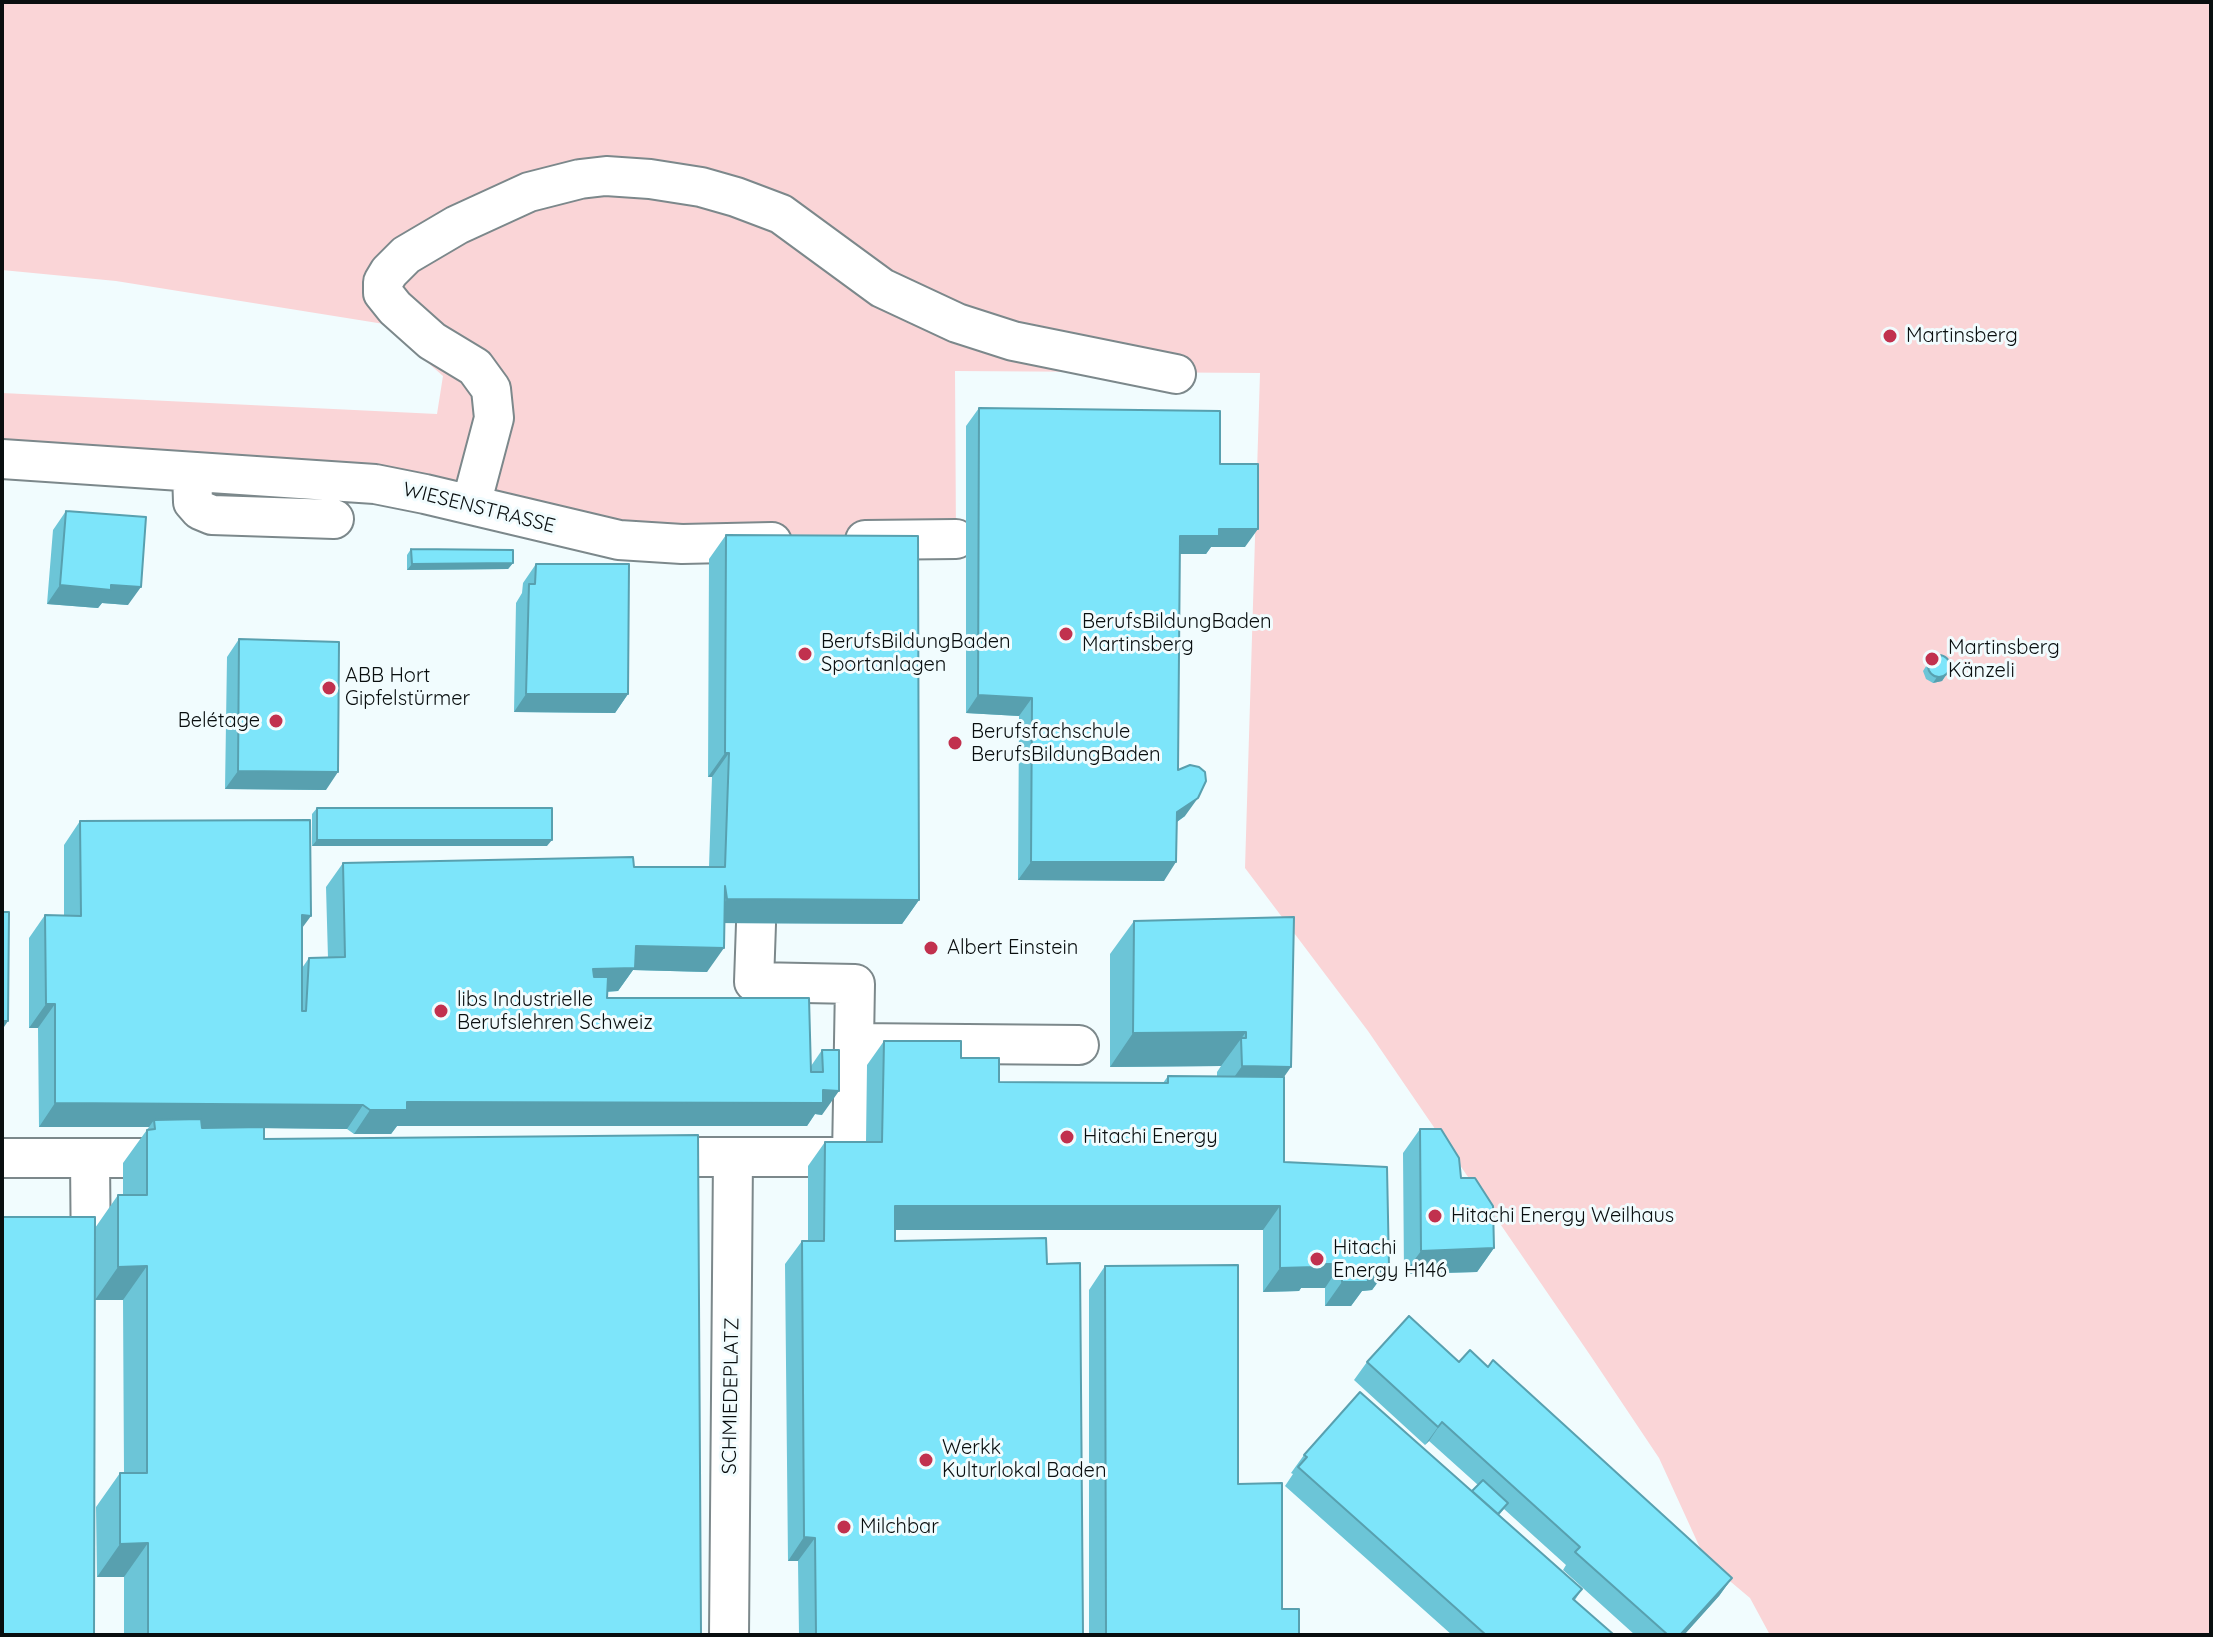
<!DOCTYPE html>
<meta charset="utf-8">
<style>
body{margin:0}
#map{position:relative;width:2213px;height:1637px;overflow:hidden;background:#f1fcfe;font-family:Quicksand,sans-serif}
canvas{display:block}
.frame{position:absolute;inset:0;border:4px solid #090e0f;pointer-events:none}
</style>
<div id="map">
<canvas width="2213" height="1637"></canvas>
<div class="frame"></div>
</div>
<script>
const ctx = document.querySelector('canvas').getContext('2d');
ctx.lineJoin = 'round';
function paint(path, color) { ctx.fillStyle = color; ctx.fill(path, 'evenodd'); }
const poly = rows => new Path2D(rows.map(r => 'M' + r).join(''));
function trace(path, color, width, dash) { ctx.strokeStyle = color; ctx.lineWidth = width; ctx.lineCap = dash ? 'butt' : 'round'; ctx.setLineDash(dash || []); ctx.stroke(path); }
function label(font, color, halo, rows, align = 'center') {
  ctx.font = font + ' Quicksand,sans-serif'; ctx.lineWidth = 6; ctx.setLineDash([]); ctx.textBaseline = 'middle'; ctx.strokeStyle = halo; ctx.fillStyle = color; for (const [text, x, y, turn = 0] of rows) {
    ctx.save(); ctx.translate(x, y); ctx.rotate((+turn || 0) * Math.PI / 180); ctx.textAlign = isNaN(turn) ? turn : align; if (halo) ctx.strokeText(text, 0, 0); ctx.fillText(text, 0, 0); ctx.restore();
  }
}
const green = poly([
 [2,2,2211,2,2211,1635,1770,1635,1750,1598,1706,1561,1659,1458,1590,1355,1368,1031,1245,868,1260,373,955,371,956,539,682,544,517,516,2,459,2,393,437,414,443,376,384,324,116,281,2,270]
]);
const minor = poly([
 [2,459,375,484,425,494,619,540,682,544,772,542],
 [192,472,193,502,200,510,212,515,334,519],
 [471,505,494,418,491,389,475,367,432,341,395,308,383,293,383,282,389,272,406,255,457,225,529,192,580,179,606,176,650,179,701,187,736,197,781,214,882,288,957,323,1013,341,1176,374],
 [865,540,956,539],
 [854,1043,1079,1045],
 [645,1157,852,1157,855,984,754,982,756,924],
 [2,1158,179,1158],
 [90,1159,91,1268],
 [729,1635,733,1157]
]);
const wall = poly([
 [979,408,1220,464,1245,547,1211,547,1206,554,1180,554,1178,770,1185,816,1177,822,1164,881,1018,880,1019,716,966,713,966,426],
 [66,511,128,605,102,603,98,608,47,604,53,530],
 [726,535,919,900,902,924,724,923,707,972,633,970,618,991,607,992,607,998,811,1066,822,1050,822,1115,815,1114,807,1126,397,1126,391,1134,354,1134,347,1129,264,1128,264,1139,701,1635,124,1635,124,1577,97,1577,96,1507,120,1473,124,1473,123,1300,95,1300,95,1228,118,1195,123,1195,123,1163,149,1127,39,1127,38,1028,29,1028,29,938,45,915,64,915,64,845,80,821,302,928,302,968,309,958,328,958,326,887,343,863,709,867,712,777,708,777,709,559],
 [411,549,513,563,508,569,407,570,407,555],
 [536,564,628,694,615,713,514,712,516,603,522,593,523,583],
 [239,639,326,790,225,789,227,657],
 [1932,657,1946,675,1942,681,1933,683,1926,679,1923,671],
 [317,808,547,846,312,846,312,814],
 [1294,917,1284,1077,1284,1162,1389,1267,1372,1290,1362,1291,1351,1306,1325,1306,1325,1288,1301,1288,1299,1291,1263,1292,1263,1230,895,1230,895,1241,1047,1264,1083,1635,799,1635,798,1561,788,1561,785,1264,802,1241,808,1241,808,1166,825,1142,866,1142,867,1065,884,1041,961,1058,999,1082,1163,1083,1168,1076,1217,1077,1217,1072,1221,1066,1110,1067,1110,954,1134,921],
 [1420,1129,1461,1178,1494,1248,1477,1272,1404,1274,1403,1153],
 [1105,1266,1238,1484,1282,1609,1299,1635,1089,1635,1089,1290],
 [1367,1362,1459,1362,1488,1367,1732,1578,1719,1596,1684,1635,1635,1635,1563,1570,1566,1565,1504,1509,1499,1515,1582,1589,1575,1600,1612,1635,1452,1635,1285,1486,1293,1474,1291,1473,1304,1455,1472,1491,1478,1485,1429,1441,1425,1445,1354,1380]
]);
const shadedWall = poly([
 [1219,529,1258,529,1245,547,1211,547,1206,554,1167,554,1180,536],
 [513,563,508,569,407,570,412,564],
 [60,585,111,585,141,587,128,605,102,603,98,608,47,604],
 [1946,675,1942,681,1933,683,1937,677],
 [526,694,628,694,615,713,514,712],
 [978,695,1032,698,1019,716,966,713],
 [725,753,729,753,712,777,708,777],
 [238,771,338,772,326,790,225,789],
 [1198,798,1185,816,1164,831,1177,812],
 [317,840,552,840,547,846,312,846],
 [1031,862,1176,862,1164,881,1018,880],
 [727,899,919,900,902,924,710,923],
 [302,915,311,916,294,939],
 [636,946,724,948,707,972,633,970,618,991,576,993,593,969],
 [46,1004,55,1004,38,1028,29,1028],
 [2,1021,8,1021,2,1030],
 [1246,1032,1221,1066,1110,1067,1133,1033],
 [1242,1066,1291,1067,1267,1101,1218,1100],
 [823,1090,839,1091,822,1115,815,1114,807,1126,397,1126,391,1134,354,1134,370,1110,407,1102],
 [55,1103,363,1105,347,1129,155,1127,154,1120,149,1127,39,1127],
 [895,1206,1280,1206,1263,1230,878,1230],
 [1494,1248,1477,1272,1404,1274,1421,1251],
 [1316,1264,1341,1264,1325,1288,1301,1288,1299,1291,1263,1292,1280,1268],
 [147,1266,123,1300,95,1300,118,1267],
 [1367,1267,1389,1267,1372,1290,1362,1291,1351,1306,1325,1306,1342,1282],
 [1442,1422,1429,1441,1425,1445,1438,1427],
 [804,1537,815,1538,798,1561,788,1561],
 [148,1543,124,1577,97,1577,120,1544],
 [1732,1578,1719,1596,1684,1635,1680,1635]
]);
const building = poly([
 [979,408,1220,411,1220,464,1258,464,1258,529,1219,529,1219,536,1180,536,1178,770,1190,765,1199,767,1205,772,1206,781,1198,798,1177,812,1176,862,1031,862,1032,698,978,695,979,408],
 [66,511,146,517,141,587,111,585,111,590,60,585,66,511],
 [726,535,918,536,919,900,727,899,725,886,724,948,636,946,635,968,593,969,594,977,608,977,607,998,809,998,811,1072,823,1072,822,1050,839,1050,839,1091,823,1090,823,1103,407,1102,407,1110,370,1110,363,1105,55,1103,55,1004,46,1004,45,915,81,916,80,821,310,820,311,916,302,915,302,1011,306,1011,309,958,345,957,343,863,633,857,634,867,725,867,729,753,725,753,726,535],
 [411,549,513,550,513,563,412,564,411,549],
 [536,564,629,564,628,694,526,694,529,584,535,584,536,564],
 [239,639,339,642,338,772,238,771,239,639],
 '1928 666a11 11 0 1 1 22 0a11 11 0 1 1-22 0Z',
 [317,808,552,808,552,840,317,840,317,808],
 [2,912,9,912,8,1021,2,1021,2,912],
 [1294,917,1291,1067,1242,1066,1241,1038,1246,1038,1246,1032,1133,1033,1134,921,1294,917],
 [884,1041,961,1041,961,1058,999,1058,999,1082,1168,1083,1168,1076,1284,1077,1284,1162,1387,1167,1389,1267,1367,1267,1368,1282,1342,1282,1341,1264,1316,1264,1316,1267,1280,1268,1280,1206,895,1206,895,1241,1046,1238,1047,1264,1080,1263,1083,1635,816,1635,815,1538,804,1537,802,1241,824,1241,825,1142,882,1142,884,1041],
 [201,1119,202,1128,264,1127,264,1139,698,1135,701,1635,148,1635,148,1543,120,1544,120,1473,147,1473,147,1266,118,1267,118,1195,147,1195,147,1130,155,1129,154,1120,201,1119],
 [1420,1129,1441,1129,1459,1158,1461,1178,1475,1178,1493,1206,1494,1248,1421,1251,1420,1129],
 [2,1217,95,1217,94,1635,2,1635,2,1217],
 [1238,1265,1238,1484,1282,1483,1282,1609,1299,1609,1299,1635,1106,1635,1105,1266,1238,1265],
 [1409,1316,1459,1362,1470,1350,1488,1367,1493,1360,1732,1578,1680,1635,1668,1635,1575,1552,1580,1547,1442,1422,1438,1427,1367,1362,1409,1316],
 [1360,1392,1582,1589,1573,1599,1613,1634,1612,1635,1486,1635,1298,1467,1307,1457,1304,1455,1360,1392],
 [1483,1480,1508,1503,1498,1514,1472,1491,1483,1480]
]);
const markers = [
 [1890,336,8,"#c1314e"],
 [1066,634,8,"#c1314e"],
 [805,654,8,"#c1314e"],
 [1932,659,8,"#c1314e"],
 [329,688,8,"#c1314e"],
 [276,721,8,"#c1314e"],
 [955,743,8,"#c1314e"],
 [931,948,8,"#c1314e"],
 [441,1011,8,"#c1314e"],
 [1067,1137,8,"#c1314e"],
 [1435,1216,8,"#c1314e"],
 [1317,1259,8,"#c1314e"],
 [926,1460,8,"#c1314e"],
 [844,1527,8,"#c1314e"]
];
const poiNames = [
 ["Martinsberg",1906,336],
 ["BerufsBildungBaden",1082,622],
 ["Martinsberg",1082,645],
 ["BerufsBildungBaden",821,642],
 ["Sportanlagen",821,665],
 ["Martinsberg",1948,648],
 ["Känzeli",1948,671],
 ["ABB Hort",345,676],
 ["Gipfelstürmer",345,699],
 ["Belétage",260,721,"right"],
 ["Berufsfachschule",971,732],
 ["BerufsBildungBaden",971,755],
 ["Albert Einstein",947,948],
 ["libs Industrielle",457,1000],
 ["Berufslehren Schweiz",457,1023],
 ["Hitachi Energy",1083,1137],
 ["Hitachi Energy Weilhaus",1451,1216],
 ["Hitachi",1333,1248],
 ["Energy H146",1333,1271],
 ["Werkk",942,1448],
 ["Kulturlokal Baden",942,1471],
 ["Milchbar",860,1527]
];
const streetNames = [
 ["WIESENSTRASSE",479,508,14],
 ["SCHMIEDEPLATZ",731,1396,-89]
];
paint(green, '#fad5d7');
trace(minor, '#7c888b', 42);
trace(minor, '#fff', 38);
paint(wall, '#6cc5d7');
paint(shadedWall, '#58a0af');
paint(building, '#7de5fa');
trace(building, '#58a0af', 2);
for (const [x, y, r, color] of markers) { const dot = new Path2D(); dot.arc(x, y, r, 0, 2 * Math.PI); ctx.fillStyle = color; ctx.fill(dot); trace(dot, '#f1fcfe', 3); }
label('20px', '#090e0f', '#f1fcfe', poiNames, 'left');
label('20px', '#090e0f', '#f1fcfe', streetNames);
</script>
